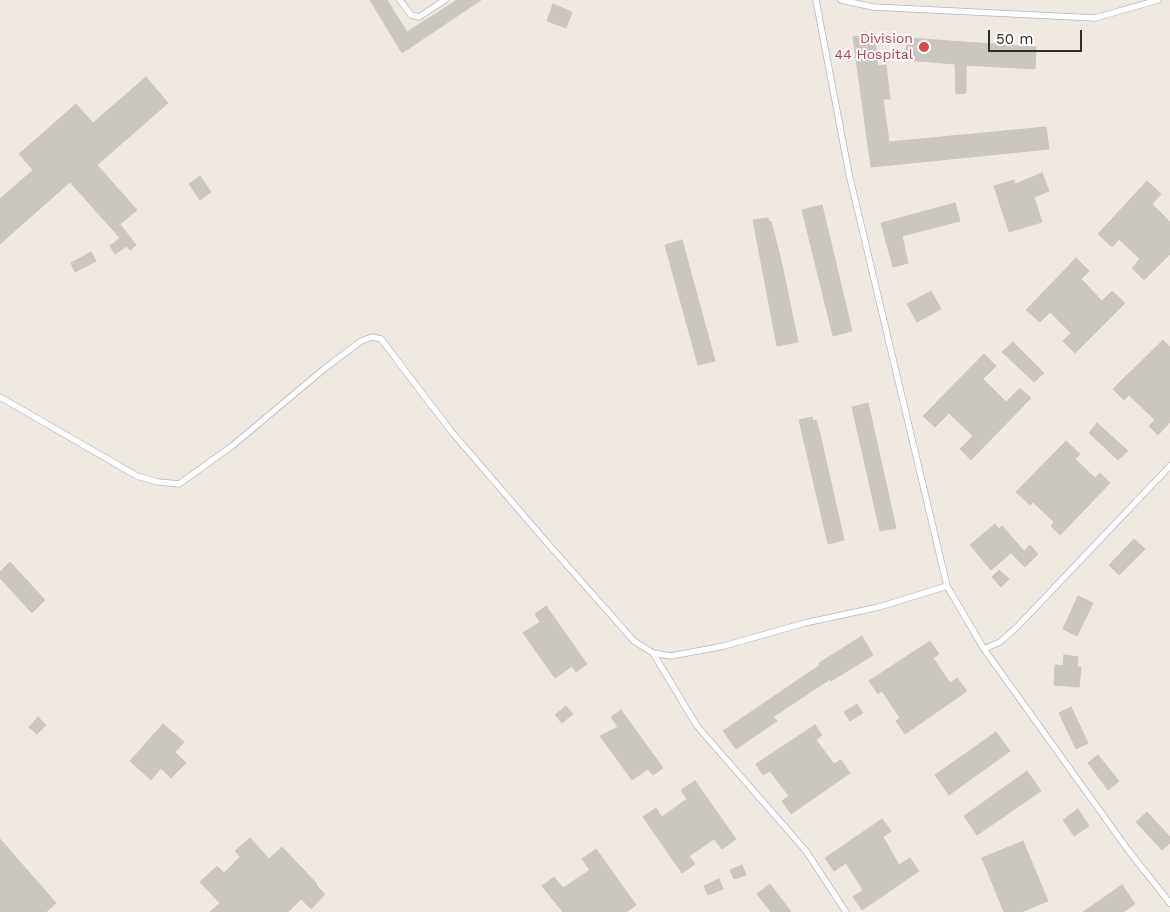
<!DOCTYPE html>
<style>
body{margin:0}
#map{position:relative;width:1170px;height:912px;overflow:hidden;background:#efe9e1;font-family:"Work Sans",sans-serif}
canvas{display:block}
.scale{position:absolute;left:988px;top:30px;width:94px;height:22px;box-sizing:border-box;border:2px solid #2e2e2e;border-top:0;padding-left:6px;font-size:15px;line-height:18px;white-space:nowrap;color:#2e2e2e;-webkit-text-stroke:4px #fff;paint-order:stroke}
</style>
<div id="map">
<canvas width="1170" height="912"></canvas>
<div class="scale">50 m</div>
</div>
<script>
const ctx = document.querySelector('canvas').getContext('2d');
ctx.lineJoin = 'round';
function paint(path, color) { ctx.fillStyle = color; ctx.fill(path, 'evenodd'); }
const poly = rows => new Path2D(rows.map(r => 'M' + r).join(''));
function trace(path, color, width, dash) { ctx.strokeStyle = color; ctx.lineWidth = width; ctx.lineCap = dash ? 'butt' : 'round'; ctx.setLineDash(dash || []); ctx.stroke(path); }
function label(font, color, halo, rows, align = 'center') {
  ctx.font = font + ' "Work Sans",sans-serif'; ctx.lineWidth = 4; ctx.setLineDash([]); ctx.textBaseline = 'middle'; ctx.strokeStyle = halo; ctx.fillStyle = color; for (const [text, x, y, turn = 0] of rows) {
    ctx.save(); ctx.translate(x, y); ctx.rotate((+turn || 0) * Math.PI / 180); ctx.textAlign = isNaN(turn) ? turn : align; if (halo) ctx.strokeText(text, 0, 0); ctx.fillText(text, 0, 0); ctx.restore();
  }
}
const building = poly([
 [370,0,387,0,407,32,457,0,481,0,402,53,370,0],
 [553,4,572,12,566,28,547,21,553,4],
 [874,34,878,66,886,65,890,99,883,99,889,142,1046,127,1049,149,871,167,853,37,874,34],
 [907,38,1036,47,1035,69,966,65,966,93,956,94,955,64,906,60,907,38],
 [146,77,168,103,97,165,137,210,120,224,136,245,130,250,127,246,115,254,110,246,120,238,70,182,0,244,0,199,33,170,19,154,76,104,93,123,146,77],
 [1042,173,1049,191,1034,197,1042,222,1009,232,994,186,1014,180,1015,184,1042,173],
 [200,176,211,192,200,200,189,184,200,176],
 [1147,181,1161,194,1152,204,1170,222,1170,254,1144,280,1132,268,1140,259,1119,239,1112,247,1098,234,1147,181],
 [955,203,960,221,902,236,908,263,893,267,881,223,955,203],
 [822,205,852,331,833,336,802,210,822,205],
 [768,218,769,222,771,221,781,260,798,342,777,346,753,220,768,218],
 [682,240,715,361,698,365,665,245,682,240],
 [91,252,96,261,75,272,71,263,91,252],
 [1076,258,1089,271,1081,279,1102,301,1112,291,1125,303,1075,353,1063,341,1071,333,1050,312,1040,322,1026,310,1076,258],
 [931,291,941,309,917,322,907,304,931,291],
 [1163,340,1170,347,1170,422,1158,435,1149,426,1155,420,1129,395,1124,400,1113,389,1163,340],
 [1013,342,1044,373,1034,382,1002,352,1013,342],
 [984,354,996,366,983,379,1006,402,1020,388,1031,398,971,460,960,449,973,436,949,413,935,427,923,416,984,354],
 [868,403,896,528,880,531,852,407,868,403],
 [812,417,813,421,816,420,820,434,844,540,828,544,799,420,812,417],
 [1097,423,1128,451,1118,460,1089,433,1097,423],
 [1066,441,1080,454,1075,459,1095,478,1100,473,1110,483,1060,535,1051,526,1054,522,1033,502,1030,505,1016,492,1066,441],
 [995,524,999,529,1002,526,1024,551,1030,545,1038,554,1025,567,1011,553,991,570,970,545,995,524],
 [1134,539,1145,549,1119,575,1109,565,1134,539],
 [10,562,45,600,32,613,0,578,0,572,10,562],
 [999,570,1009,579,1001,587,992,577,999,570],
 [1078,596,1093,603,1077,636,1063,629,1078,596],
 [546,606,587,664,576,672,572,666,555,678,523,633,540,622,535,614,546,606],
 [862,636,873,655,831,681,830,679,773,717,777,721,736,749,723,731,820,665,819,663,862,636],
 [930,641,939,654,933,658,950,683,957,678,967,691,905,734,896,721,900,718,882,691,878,694,869,681,930,641],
 [1064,655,1078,657,1077,667,1081,667,1079,687,1054,685,1055,665,1063,666,1064,655],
 [857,704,863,713,850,721,844,712,857,704],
 [566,706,573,714,562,723,555,715,566,706],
 [1071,707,1088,743,1076,749,1059,713,1071,707],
 [621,710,663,768,653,775,648,769,632,780,600,736,618,727,611,717,621,710],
 [38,717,46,725,37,734,29,727,38,717],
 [163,724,184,742,175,752,186,763,171,778,161,768,151,780,130,761,163,724],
 [815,725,822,735,816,740,834,764,841,760,850,773,791,814,782,801,789,796,770,771,763,775,756,764,815,725],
 [996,732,1010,751,949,795,935,775,996,732],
 [1098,755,1119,781,1108,790,1088,763,1098,755],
 [1027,771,1041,791,977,835,964,816,1027,771],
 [695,781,736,839,722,849,714,839,689,856,695,864,682,873,643,817,656,808,662,817,687,799,681,790,695,781],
 [1078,809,1089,826,1074,836,1063,820,1078,809],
 [1147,812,1170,837,1170,843,1162,850,1136,822,1147,812],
 [882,819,891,831,883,837,899,865,910,858,919,871,862,910,853,897,863,890,846,863,834,871,825,858,882,819],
 [250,838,269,859,282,847,317,884,316,885,325,894,311,909,301,899,288,912,210,912,220,903,200,882,217,866,224,873,240,857,235,851,250,838],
 [0,839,56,903,46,912,0,912,0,839],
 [1023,841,1048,901,1021,912,1004,912,982,858,1023,841],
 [596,849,636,905,626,912,563,912,542,886,554,877,563,888,590,870,582,859,596,849],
 [742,865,746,875,734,879,730,870,742,865],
 [719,879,723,889,708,895,704,886,719,879],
 [770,884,791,912,771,912,757,894,770,884],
 [1122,885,1135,904,1123,912,1083,912,1122,885]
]);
const lane = poly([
 [400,0,411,15,419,17,445,0],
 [816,0,849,174,947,586,984,649,1128,850,1170,903],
 [841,0,873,7,1095,18,1158,0],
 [0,397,137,476,158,482,179,484,232,446,324,369,361,341,372,337,381,339,451,431,543,538,634,641,653,653,671,656,724,646,805,623,879,607,947,586],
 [984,649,1000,642,1017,627,1170,466],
 [653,653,697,726,806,851,846,912]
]);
const markers = [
 [924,47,6,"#e0444e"]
];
const healthNames = [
 ["Division",913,39],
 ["44 Hospital",913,55]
];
paint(building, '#cbc7bf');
trace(building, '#cbc5ba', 1);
trace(lane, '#b4b7c1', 7);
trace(lane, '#fff', 5.5);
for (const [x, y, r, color] of markers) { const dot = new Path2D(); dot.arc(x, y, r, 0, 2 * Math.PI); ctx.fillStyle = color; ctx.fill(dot); trace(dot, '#fff', 2); }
label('14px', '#be3a42', '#fff', healthNames, 'right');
</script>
